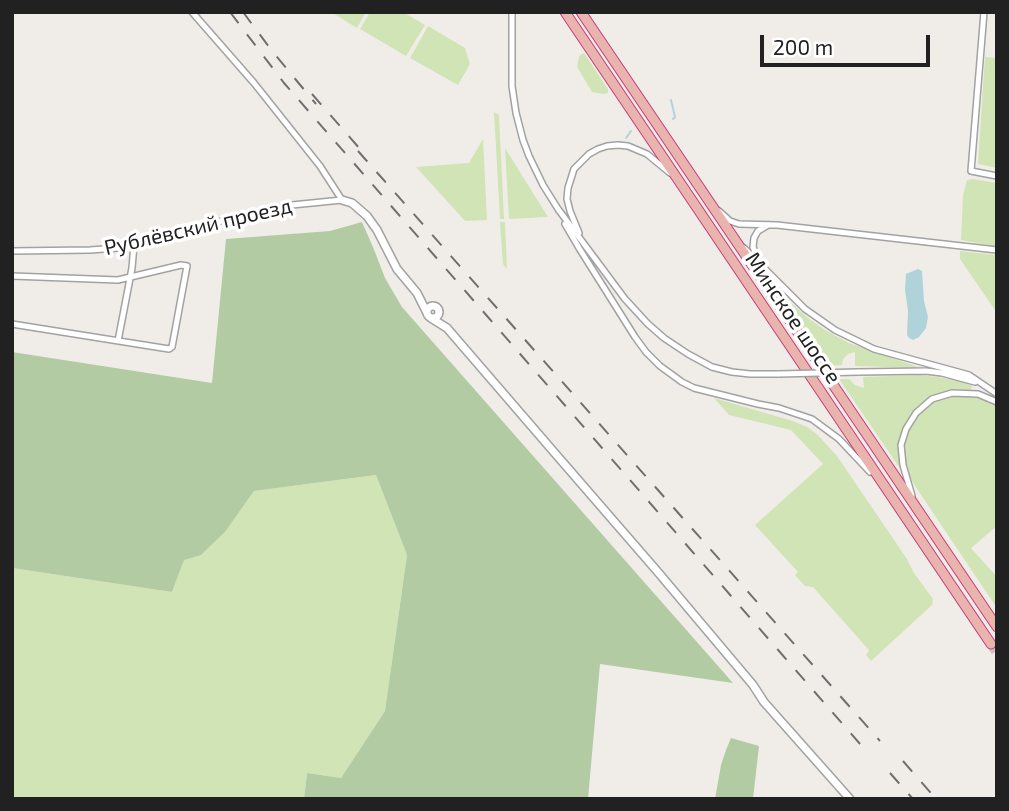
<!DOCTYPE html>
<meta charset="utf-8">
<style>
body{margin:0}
#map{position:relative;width:1009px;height:811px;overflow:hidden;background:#f0ede9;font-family:"Exo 2",sans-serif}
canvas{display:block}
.frame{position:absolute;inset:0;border:14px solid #212121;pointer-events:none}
.scale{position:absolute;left:760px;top:35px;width:170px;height:32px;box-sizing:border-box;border:4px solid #212121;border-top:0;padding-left:9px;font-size:21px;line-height:24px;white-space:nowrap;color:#212121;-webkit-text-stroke:5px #fff;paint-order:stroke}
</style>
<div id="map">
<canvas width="1009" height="811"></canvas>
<div class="frame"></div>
<div class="scale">200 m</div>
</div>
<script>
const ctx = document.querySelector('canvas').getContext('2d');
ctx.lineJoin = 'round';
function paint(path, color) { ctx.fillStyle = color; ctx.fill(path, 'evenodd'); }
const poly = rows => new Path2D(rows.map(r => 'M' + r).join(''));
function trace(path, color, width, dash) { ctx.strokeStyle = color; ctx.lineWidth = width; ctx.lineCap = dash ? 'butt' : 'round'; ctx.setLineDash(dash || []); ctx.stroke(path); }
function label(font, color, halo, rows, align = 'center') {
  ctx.font = font + ' "Exo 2",sans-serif'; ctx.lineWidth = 7; ctx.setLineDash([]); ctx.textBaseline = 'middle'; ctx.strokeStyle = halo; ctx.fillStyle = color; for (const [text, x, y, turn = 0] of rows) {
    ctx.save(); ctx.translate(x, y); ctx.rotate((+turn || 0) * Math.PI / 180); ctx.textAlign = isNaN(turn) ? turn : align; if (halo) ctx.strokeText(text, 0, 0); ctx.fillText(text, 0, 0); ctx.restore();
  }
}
const grass = poly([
 [331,12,366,12,357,28],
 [370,12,403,12,425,25,406,56,360,29],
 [428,26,465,48,470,64,458,85,410,58],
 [584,53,608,89,608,93,603,94,592,92,577,67,579,56],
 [985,57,997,58,997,168,978,164],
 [494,112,499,115,504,219,500,219],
 [483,139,487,220,465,221,416,167,469,163],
 [505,148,548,217,509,219],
 [973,179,997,183,997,247,961,240,963,195,967,180],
 [500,222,505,222,507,269,503,264],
 [960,251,997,255,997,313,960,259],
 [781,294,808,318,825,330,849,343,921,368,855,366,855,352,848,354,843,359,842,365,828,366],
 [919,375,938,377,962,382,972,386,971,390,955,389,939,394,926,400,918,407,906,422,901,435,898,448,901,470,839,379,849,379,855,385,864,388,863,377],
 [958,395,983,398,997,406,997,526,971,548,997,577,997,608,915,486,910,477,904,456,905,442,909,429,915,419,924,409,934,402],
 [714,398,793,421,807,427,817,434,837,456,907,559,914,573,933,599,932,605,871,661,866,655,869,651,868,649,813,587,805,586,795,575,798,572,755,525,823,464,791,430,729,415],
 [376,475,407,555,385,711,341,778,307,773,304,799,12,799,12,568,172,592,184,559,201,555,225,532,254,491]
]);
const forest = poly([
 [362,222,373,247,385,278,402,307,733,683,600,664,588,799,304,799,307,773,341,778,385,711,407,555,376,475,254,491,225,532,201,555,184,560,172,592,12,568,12,352,212,383,226,239,330,231],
 [731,738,759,746,753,799,715,799,721,765,726,750]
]);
const water = poly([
 [918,269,922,271,924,301,928,317,926,328,919,337,913,340,909,338,907,335,908,311,905,290,906,274]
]);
const stream = poly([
 [671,100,675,117,673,119],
 [626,138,631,131]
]);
const trunkTunnel = poly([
 [991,644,997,654]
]);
const minor = poly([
 [192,12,254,83,320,166,342,200],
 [512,12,512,86,516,113,523,140,529,156,543,185,558,209,625,299,648,324,664,338,688,354,712,367,732,372,750,374,779,374],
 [984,12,971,171,997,176],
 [719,211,730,221,739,224,777,225,997,250],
 [565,224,579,248,635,337,646,352,660,366,682,382,694,388,758,404,779,408,812,419,839,439,870,472],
 [579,233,570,211,567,199,568,188,574,169,589,154,598,149,607,146,618,145,628,146,647,154,670,173],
 [744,248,805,309,835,330,874,349,969,375,997,394],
 [12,251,90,250,117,248,229,219,292,205,342,200],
 [758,259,753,247,754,238,758,231,768,225],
 [12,276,118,280,181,265,187,266,172,347,169,349,12,324],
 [118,341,132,268,134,245],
 [858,372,926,371,942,373,975,382],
 [912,496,903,465,901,445,906,429,916,413,932,399,952,393,978,394,997,402]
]);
const tertiary = poly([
 [342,200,352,203,367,216,377,230,397,269,417,293,427,313],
 '427 312a6 6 0 1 1 12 0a6 6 0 1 1-12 0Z',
 [431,318,447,328,553,451,657,571,753,685,764,702,850,799]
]);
const trunk = poly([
 [565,12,991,644],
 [581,12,997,627]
]);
const rail = poly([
 [230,12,284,83,867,752],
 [243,12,272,51,316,104],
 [312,94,367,157],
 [358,151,880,741],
 [903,761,936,799],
 [890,773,913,799]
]);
const minorBridge = poly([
 [779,374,858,372]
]);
const streetNames = [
 ["Рублёвский проезд",198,227,-13],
 ["Минское шоссе",793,318,56]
];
paint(grass, '#d1e4b5');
paint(forest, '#b2cba3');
paint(water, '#afd3d9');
trace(stream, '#afd3d9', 2);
trace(trunkTunnel, '#c7c4c1', 9, [9, 4.5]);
trace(minor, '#a2a2a2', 8);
trace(tertiary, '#a2a2a2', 10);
trace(trunk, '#c83c7a', 11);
trace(minor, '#fff', 5);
trace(tertiary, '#fff', 7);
trace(trunk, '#e8b4ad', 9);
trace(rail, '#6f6f6f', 2, [14, 14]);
trace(minorBridge, '#a2a2a2', 8, []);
trace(minorBridge, '#fff', 5);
label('21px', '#212121', '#fff', streetNames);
</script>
